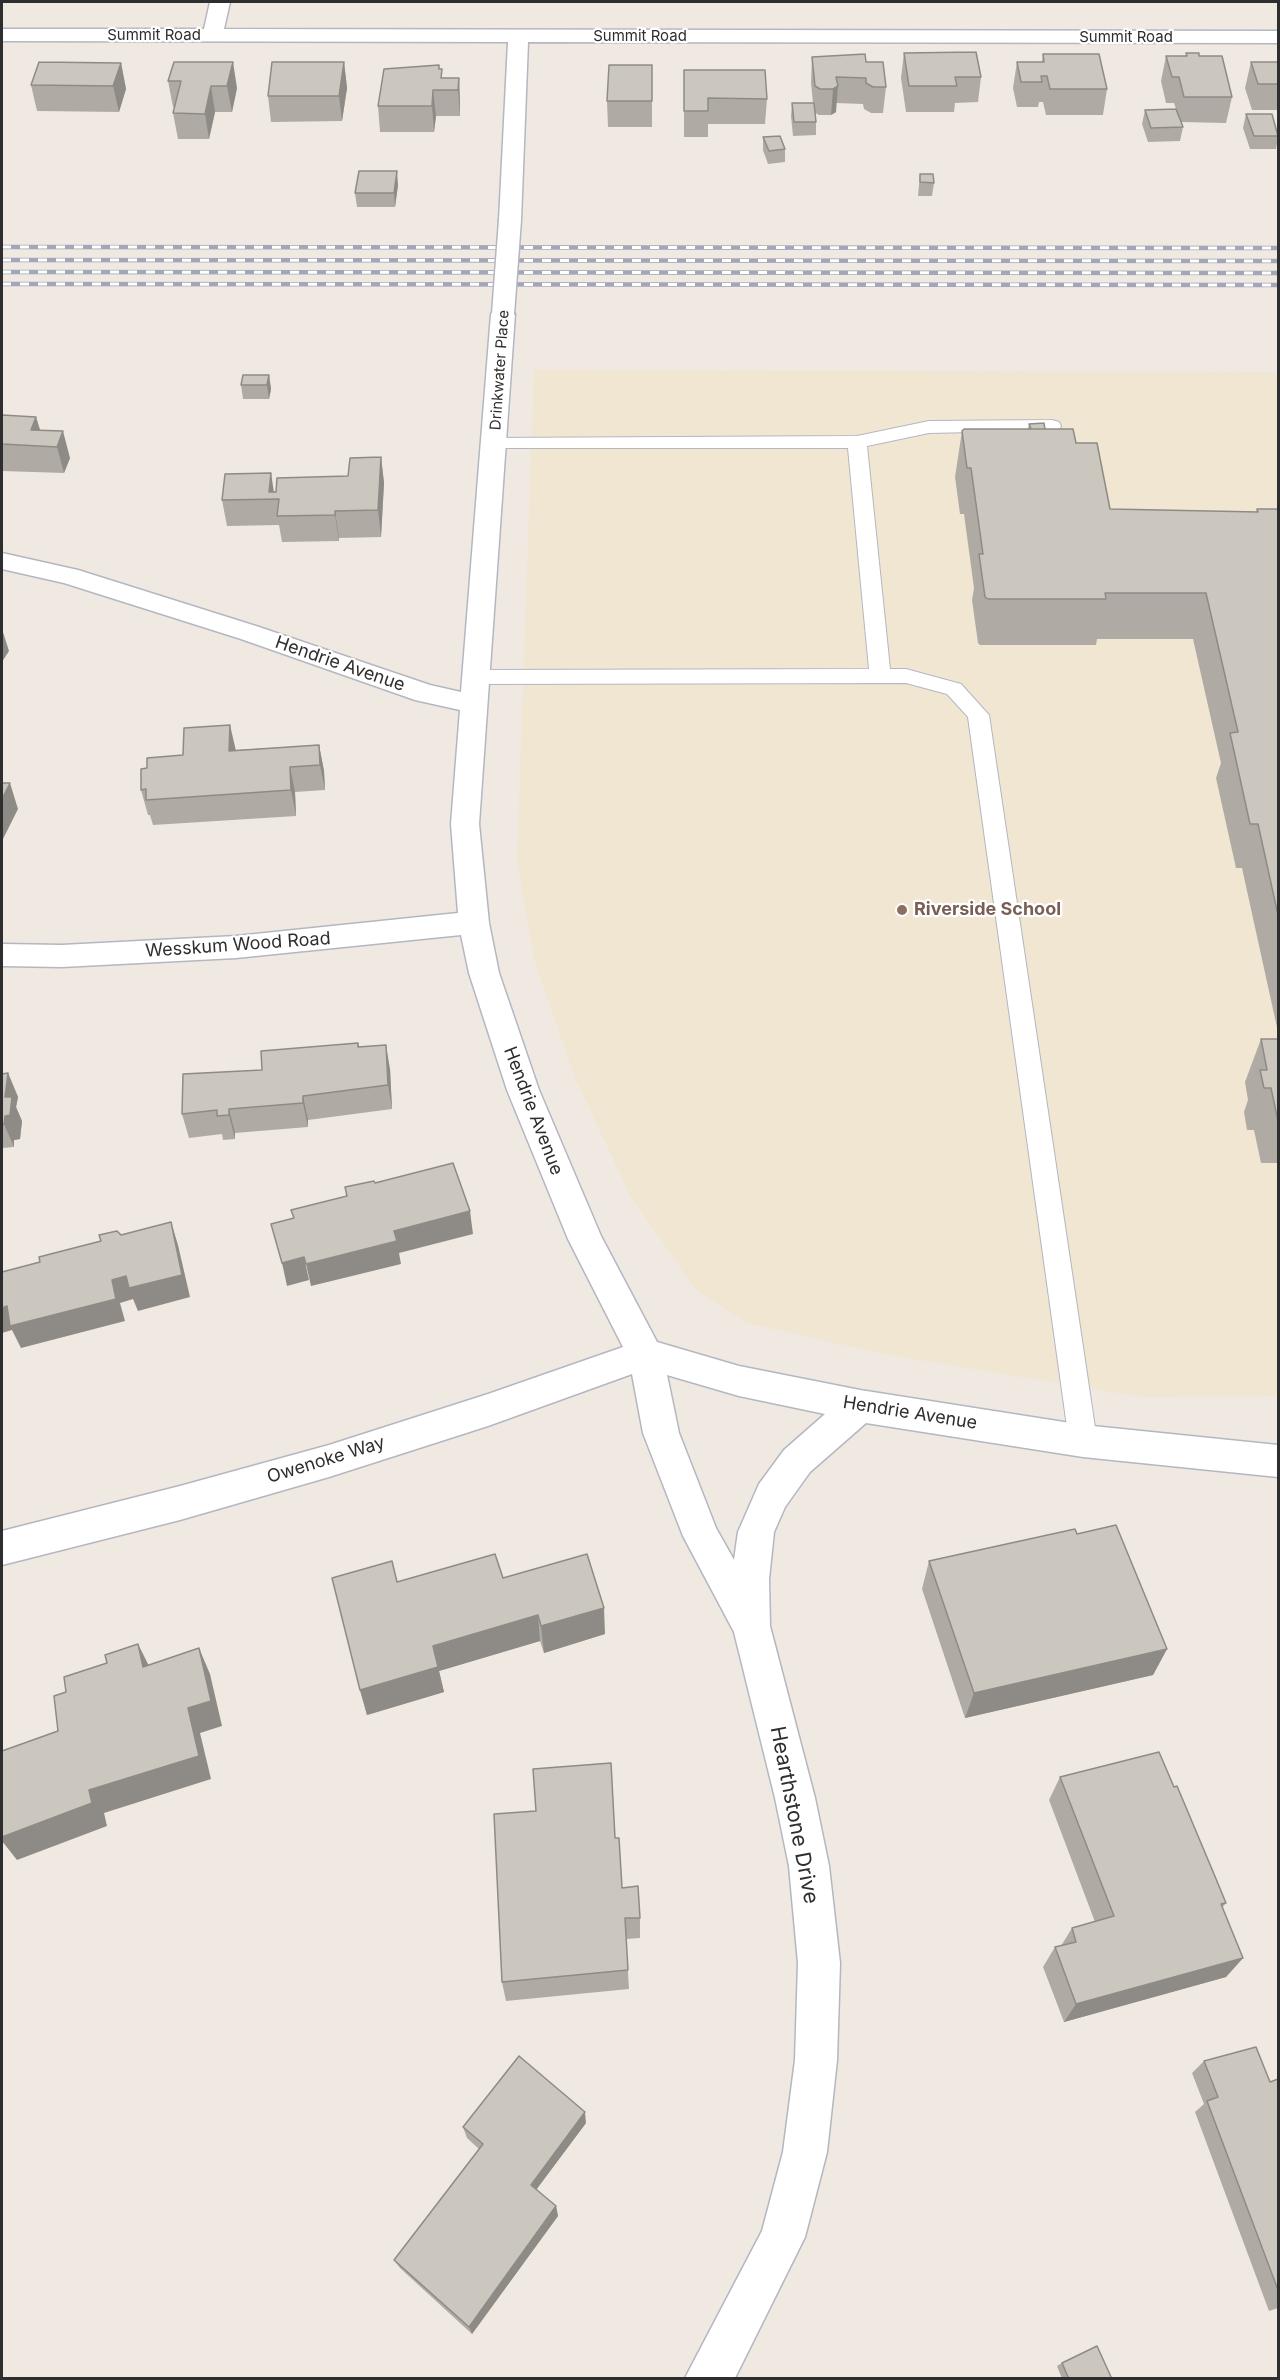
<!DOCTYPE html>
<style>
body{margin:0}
#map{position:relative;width:1280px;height:2380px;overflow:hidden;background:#efe9e1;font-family:Inter,sans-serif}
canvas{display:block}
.frame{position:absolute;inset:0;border:3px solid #2e2e2e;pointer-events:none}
</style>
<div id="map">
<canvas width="1280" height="2380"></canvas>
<div class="frame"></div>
</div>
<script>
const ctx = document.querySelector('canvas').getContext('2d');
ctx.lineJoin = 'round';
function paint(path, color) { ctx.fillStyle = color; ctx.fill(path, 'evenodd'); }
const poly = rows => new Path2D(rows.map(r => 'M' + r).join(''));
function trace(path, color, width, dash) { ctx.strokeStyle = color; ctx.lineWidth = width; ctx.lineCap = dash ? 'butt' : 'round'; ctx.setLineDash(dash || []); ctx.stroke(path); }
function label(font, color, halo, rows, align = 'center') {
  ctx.font = font + ' Inter,sans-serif'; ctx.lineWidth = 4.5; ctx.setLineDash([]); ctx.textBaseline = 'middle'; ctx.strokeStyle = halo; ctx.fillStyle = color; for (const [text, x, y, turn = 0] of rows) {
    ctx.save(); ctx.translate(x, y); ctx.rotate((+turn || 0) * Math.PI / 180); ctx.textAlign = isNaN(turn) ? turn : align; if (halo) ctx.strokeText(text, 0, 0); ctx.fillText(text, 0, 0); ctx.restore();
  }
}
const education = poly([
 [534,370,1278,372,1278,1396,1142,1397,884,1354,747,1323,696,1290,631,1197,575,1078,534,959,517,861]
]);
const service = poly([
 [1052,420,1059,422,1061,426,1059,430,929,433,867,446,890,669,906,669,961,684,989,715,1097,1441,1093,1450,1083,1453,1073,1450,1069,1441,968,717,947,694,906,683,477,684,470,682,466,677,470,672,477,670,869,669,848,448,495,448,488,446,485,442,488,438,857,436,929,421,1052,420]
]);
const minor = poly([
 [210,2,230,2,224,29,1278,31,1278,43,528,42,521,220,518,225,510,227,502,225,499,220,508,42,2,41,2,29,204,29,210,2],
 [503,307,511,309,515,314,479,824,489,923,499,973,539,1090,601,1236,657,1342,739,1366,860,1390,1083,1425,1278,1445,1278,1477,1083,1457,866,1423,810,1472,785,1507,774,1532,769,1579,770,1626,815,1798,829,1866,840,1963,837,2060,827,2152,805,2237,735,2378,685,2378,762,2231,783,2152,795,2060,798,1963,789,1866,775,1798,734,1632,683,1536,643,1433,632,1374,488,1426,329,1477,180,1520,2,1565,2,1531,180,1486,329,1445,488,1394,623,1347,568,1239,507,1090,469,973,461,935,236,958,62,967,2,966,2,944,62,945,236,936,458,913,451,824,460,710,415,700,241,639,64,583,2,569,2,553,78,570,259,627,430,685,461,692,491,314,495,309,503,307],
 [667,1375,739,1396,825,1414,784,1450,759,1484,738,1532,734,1560,716,1528,679,1433,667,1375]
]);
const rail = poly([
 [2,247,1278,248],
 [2,260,1278,261],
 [2,272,1278,273],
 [2,284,1278,285]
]);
const minorBridge = poly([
 [503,314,510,220]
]);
const wall = poly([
 [904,53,981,77,978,102,955,103,954,112,906,112,901,78],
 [1186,53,1199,56,1232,97,1226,123,1181,122,1183,127,1180,141,1148,142,1142,124,1145,110,1176,109,1174,103,1166,103,1161,81,1166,56,1186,56],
 [1043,54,1107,89,1103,115,1046,115,1043,102,1039,102,1038,107,1017,107,1013,88,1017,62,1042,62],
 [812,57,866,62,886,87,883,113,871,113,864,109,863,104,836,103,836,112,831,115,819,115,815,113,816,122,816,135,793,136,791,116,792,103,813,103,811,83],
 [174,62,237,88,232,112,215,112,209,139,178,139,173,113,175,107,173,107,168,81],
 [344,62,347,88,342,121,271,122,268,96],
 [1251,62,1278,62,1278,110,1252,110,1245,88],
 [121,63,126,89,119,112,37,111,31,85],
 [652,65,652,127,608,127,607,101],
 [684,70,767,99,765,124,708,124,708,137,684,137],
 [443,78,459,78,460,104,460,116,436,116,434,132,380,132,378,106],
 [1246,114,1278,133,1278,138,1276,149,1250,149,1243,128],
 [763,137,785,149,785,162,768,164,763,150],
 [920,174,934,183,932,196,918,196],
 [398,185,395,207,357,207,355,193],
 [269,375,271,389,269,399,243,399,241,385],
 [2,415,36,417,40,430,70,458,64,473,2,471],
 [1029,424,1045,429,1076,443,1110,509,1256,512,1257,509,1278,509,1278,1032,1242,868,1236,868,1216,778,1221,763,1193,639,1097,639,1096,645,980,645,978,643,972,600,974,588,964,514,960,514,955,477,962,431,1028,429],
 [381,457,384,483,381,537,339,538,339,541,282,542,279,525,227,526,222,500,274,492,348,476],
 [319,745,324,771,325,790,295,792,296,816,153,825,150,815,148,815,141,790,147,768,183,755,236,750],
 [1261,1039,1278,1039,1278,1163,1261,1163,1254,1130,1247,1130,1244,1112,1248,1100,1245,1082],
 [358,1043,359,1047,390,1069,392,1109,308,1120,308,1127,235,1133,235,1139,223,1140,222,1134,189,1138,182,1114],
 [8,1073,18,1097,16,1107,22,1121,20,1139,14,1140,14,1147,2,1148,2,1074],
 [1077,1534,1167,1649,1153,1675,965,1718,922,1589,929,1561],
 [503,1578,605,1634,544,1653,540,1641,439,1671,444,1692,367,1715,360,1690,397,1582],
 [1060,1777,1226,1903,1222,1908,1243,1958,1226,1977,1064,2022,1043,1967,1055,1947,1061,1946,1072,1928,1095,1922,1049,1800],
 [615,1838,622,1888,640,1918,640,1938,626,1939,629,1989,506,2001,502,1982],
 [1204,2061,1270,2082,1278,2079,1278,2308,1269,2311,1195,2112,1204,2104,1192,2073],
 [586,2123,536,2190,556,2206,558,2216,472,2334,400,2268,394,2260,479,2149,467,2138,463,2127],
 [1062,2363,1112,2379,1062,2379,1057,2366]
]);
const shadedWall = poly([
 [233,62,237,88,232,112,227,86],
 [344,62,347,88,342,121,339,96],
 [121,63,126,89,119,112,113,86],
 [459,78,460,104,460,116,458,90],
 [211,86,215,112,209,139,205,114],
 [838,86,836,112,831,115,833,89],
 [433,90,436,116,434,132,432,106],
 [397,171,398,185,395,207,394,193],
 [269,375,271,389,269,399,267,385],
 [36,417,44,443,31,430],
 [63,431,70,458,64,473,57,447],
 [381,457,384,483,381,537,378,510],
 [271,473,275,499,269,492],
 [335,511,339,538,339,541,335,515],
 [2,629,9,651,2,662],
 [230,725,236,751,229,751],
 [319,745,324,771,325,790,320,765],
 [290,767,295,792,296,816,291,790],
 [10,783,18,809,2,841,2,799],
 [386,1045,390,1069,392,1109,388,1085],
 [8,1073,18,1097,16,1107,22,1121,20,1139,14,1140,14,1147,4,1124,5,1097],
 [303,1096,308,1120,308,1127,303,1103],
 [229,1109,235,1133,235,1139,229,1115],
 [470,1211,473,1234,399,1253,401,1264,311,1286,306,1264,394,1231],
 [171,1222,178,1245,190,1297,138,1311,133,1299,120,1303,125,1321,21,1348,12,1330,2,1333,2,1308,112,1280],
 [304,1257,309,1280,287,1286,282,1263],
 [604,1608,605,1634,544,1653,541,1626],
 [538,1615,540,1641,439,1671,444,1692,367,1715,360,1690,433,1646],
 [138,1644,151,1670,143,1667],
 [199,1648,210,1674,222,1726,200,1733,211,1779,104,1813,107,1826,17,1860,2,1841,2,1837,89,1790,188,1708],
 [1167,1649,1153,1675,965,1718,974,1693],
 [1243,1958,1226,1977,1064,2022,1076,2004],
 [585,2112,586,2123,533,2194,531,2185],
 [556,2206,558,2216,472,2334,469,2327]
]);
const building = poly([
 [976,52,981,77,955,77,957,86,909,86,904,53,976,52],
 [1186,53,1199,53,1199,56,1222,56,1232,97,1184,97,1179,77,1172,77,1166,56,1187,56,1186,53],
 [865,54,866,62,883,62,886,87,873,87,866,83,866,78,836,77,838,86,833,89,820,89,815,86,812,57,865,54],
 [1043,54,1099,54,1107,89,1050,89,1047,76,1041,76,1042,82,1021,82,1017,62,1044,62,1043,54],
 [39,62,121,63,113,86,31,85,39,62],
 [174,62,233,62,227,86,211,86,205,114,173,113,181,81,168,81,174,62],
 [272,62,344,62,339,96,268,96,272,62],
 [1251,62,1278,62,1278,84,1258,84,1251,62],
 [439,65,439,69,442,69,441,78,459,78,458,90,433,90,432,106,378,106,384,69,439,65],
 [609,65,652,65,652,101,607,101,609,65],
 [684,70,765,70,767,99,708,98,708,111,684,111,684,70],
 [792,103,814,103,816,122,794,122,792,103],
 [1176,109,1183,127,1151,128,1145,110,1176,109],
 [1246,114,1272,114,1278,136,1254,136,1246,114],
 [780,136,785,149,769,151,763,137,780,136],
 [359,171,397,171,394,193,355,193,359,171],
 [920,174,933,174,934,183,920,182,920,174],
 [243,375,269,375,267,385,241,385,243,375],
 [2,415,36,417,31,430,63,431,57,447,2,444,2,415],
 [1044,423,1045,429,1031,429,1029,424,1044,423],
 [964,429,1073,429,1076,443,1097,443,1110,509,1258,512,1257,509,1278,509,1278,915,1258,824,1250,824,1230,733,1238,732,1206,593,1105,593,1106,599,988,599,985,597,979,554,983,554,971,468,967,468,962,431,964,429],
 [381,457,378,510,335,511,335,515,277,516,279,499,222,500,225,474,271,473,269,492,276,492,277,478,348,476,350,458,381,457],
 [230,725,229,751,319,745,320,765,290,767,291,790,146,800,146,789,141,790,141,769,147,768,147,758,183,755,184,728,230,725],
 [2,783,10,783,2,799,2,783],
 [1261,1039,1278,1039,1278,1121,1271,1088,1264,1088,1260,1070,1267,1070,1261,1039],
 [358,1043,358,1047,386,1045,388,1085,303,1096,303,1103,229,1109,229,1115,217,1116,217,1110,182,1114,183,1074,262,1070,261,1051,358,1043],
 [8,1073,5,1097,12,1097,10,1115,5,1116,4,1124,2,1124,2,1074,8,1073],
 [453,1163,470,1211,394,1231,397,1241,306,1264,304,1257,282,1263,271,1224,294,1218,291,1210,347,1196,345,1187,374,1181,375,1183,453,1163],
 [171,1222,182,1275,129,1288,126,1276,112,1280,116,1299,10,1326,7,1306,2,1308,2,1272,40,1262,39,1257,101,1241,99,1235,117,1231,121,1235,171,1222],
 [1116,1525,1167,1649,974,1693,929,1561,1075,1529,1077,1534,1116,1525],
 [495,1554,503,1578,587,1554,604,1608,541,1626,538,1615,433,1646,438,1667,360,1690,332,1578,392,1561,397,1582,495,1554],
 [138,1644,143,1667,199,1648,211,1701,188,1708,199,1756,89,1790,92,1803,2,1837,2,1751,58,1731,54,1696,66,1692,64,1677,107,1663,105,1655,138,1644],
 [1159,1752,1174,1787,1177,1786,1214,1874,1226,1903,1221,1904,1243,1958,1076,2004,1055,1947,1076,1942,1072,1928,1114,1916,1060,1777,1159,1752],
 [611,1763,615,1838,619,1838,622,1888,638,1886,640,1918,625,1918,628,1970,502,1982,494,1814,536,1811,533,1769,611,1763],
 [1256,2047,1270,2082,1278,2079,1278,2290,1207,2101,1218,2097,1204,2061,1256,2047],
 [519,2056,585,2112,531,2185,556,2206,469,2327,394,2260,483,2144,463,2127,519,2056],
 [1097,2346,1112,2379,1069,2379,1062,2363,1097,2346]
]);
const markers = [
 [902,910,6,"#8d6e63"]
];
const farStreetnames = [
 ["Summit Road",154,35],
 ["Summit Road",640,36],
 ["Summit Road",1126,37],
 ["Drinkwater Place",500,370,-86]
];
const streetNames = [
 ["Hendrie Avenue",340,664,19],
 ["Wesskum Wood Road",238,945,-4],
 ["Hendrie Avenue",533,1111,69],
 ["Hendrie Avenue",910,1413,9],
 ["Owenoke Way",326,1460,-17]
];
const educationNames = [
 ["Riverside School",914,910]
];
const nearStreetnames = [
 ["Hearthstone Drive",794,1815,79]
];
paint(education, '#f0e6d1');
trace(service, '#b4b7c1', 2);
trace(minor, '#b4b7c1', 3);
paint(service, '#fff');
paint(minor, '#fff');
trace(rail, '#a3a6b8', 4.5);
trace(rail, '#fff', 3, [9]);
trace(minorBridge, '#b4b7c1', 25, []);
trace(minorBridge, '#fff', 22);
paint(wall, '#afaba4');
paint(shadedWall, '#8e8b86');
paint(building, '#cbc7bf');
trace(building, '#8e8b86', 1.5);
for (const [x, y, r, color] of markers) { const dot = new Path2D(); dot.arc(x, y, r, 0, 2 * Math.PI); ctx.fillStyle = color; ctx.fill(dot); trace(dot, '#fff', 2); }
label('15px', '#2e2e2e', '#fff', farStreetnames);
label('18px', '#2e2e2e', '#fff', streetNames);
label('bold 18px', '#785e54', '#fff', educationNames, 'left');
label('21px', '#2e2e2e', '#fff', nearStreetnames);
</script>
